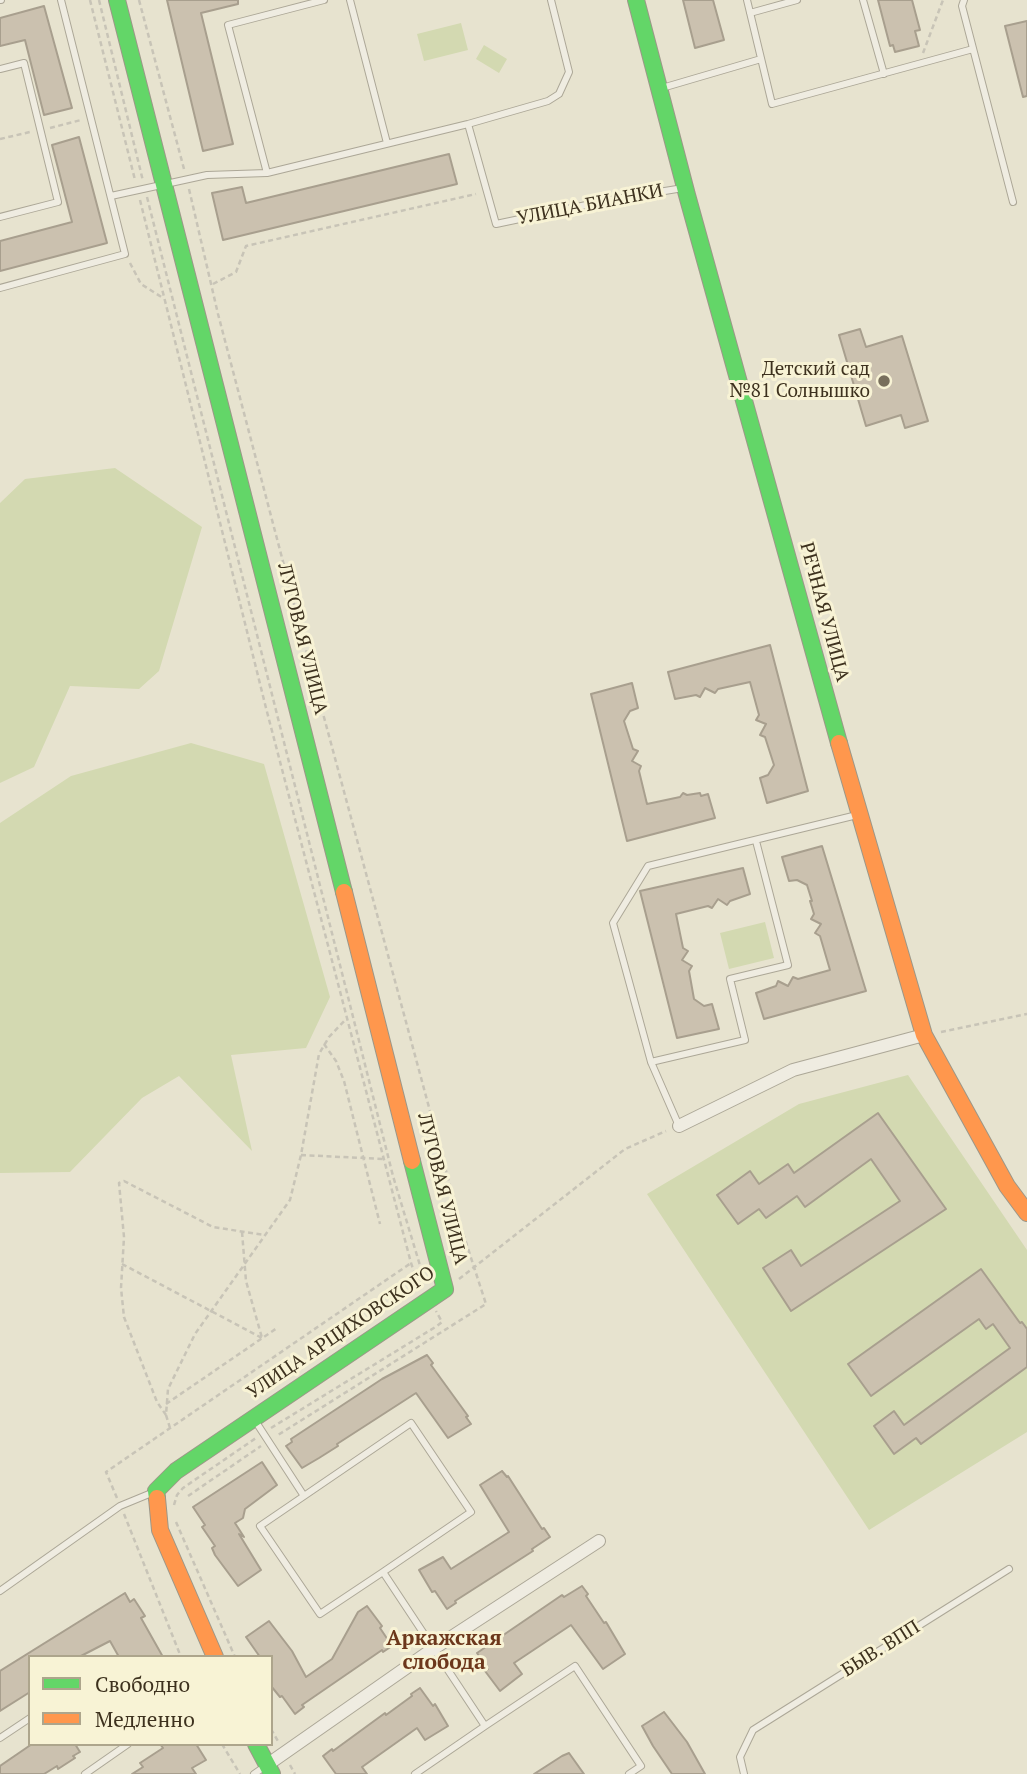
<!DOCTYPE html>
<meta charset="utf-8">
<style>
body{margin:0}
#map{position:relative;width:1027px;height:1774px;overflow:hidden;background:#e7e3cf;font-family:"PT Serif",serif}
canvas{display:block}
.legend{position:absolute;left:28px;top:1655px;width:245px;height:91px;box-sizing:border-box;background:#f8f3d5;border:2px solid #ada58c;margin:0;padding:9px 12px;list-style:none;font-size:21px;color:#3d311e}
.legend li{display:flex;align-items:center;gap:14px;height:35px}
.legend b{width:35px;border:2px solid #ada58c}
</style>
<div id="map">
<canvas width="1027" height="1774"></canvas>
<ul class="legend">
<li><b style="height:9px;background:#63d668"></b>Свободно</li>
<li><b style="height:9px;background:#ff974d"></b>Медленно</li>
</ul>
</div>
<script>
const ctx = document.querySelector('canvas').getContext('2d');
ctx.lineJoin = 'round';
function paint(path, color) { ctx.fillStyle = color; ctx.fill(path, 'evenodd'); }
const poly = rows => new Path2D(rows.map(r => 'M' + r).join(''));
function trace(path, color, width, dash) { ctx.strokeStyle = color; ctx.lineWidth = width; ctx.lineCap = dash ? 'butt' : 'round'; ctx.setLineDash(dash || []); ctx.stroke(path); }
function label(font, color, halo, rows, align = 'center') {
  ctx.font = font + ' "PT Serif",serif'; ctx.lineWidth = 6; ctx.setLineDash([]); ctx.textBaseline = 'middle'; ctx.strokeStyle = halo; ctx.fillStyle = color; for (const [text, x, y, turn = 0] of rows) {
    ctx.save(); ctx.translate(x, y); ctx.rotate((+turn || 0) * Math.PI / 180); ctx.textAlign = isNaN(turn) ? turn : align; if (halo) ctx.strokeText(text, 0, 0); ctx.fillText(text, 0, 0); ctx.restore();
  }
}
const green = poly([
 [461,23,468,50,424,61,417,34],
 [484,45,507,59,499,73,476,59],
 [115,468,202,527,159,671,139,689,70,686,34,767,0,783,0,503,25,479],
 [191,743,264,764,330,997,306,1048,231,1055,252,1151,179,1076,142,1098,70,1172,0,1173,0,823,71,776],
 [765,922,774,958,729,969,720,933],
 [908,1075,1027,1250,1027,1432,869,1530,647,1194,799,1104]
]);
const building = poly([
 [167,0,238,0,238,4,201,13,233,144,203,151,167,0],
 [683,0,713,0,724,40,695,48,683,0],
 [878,0,912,0,920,30,915,31,919,46,895,52,893,45,890,46,878,0],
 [44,6,72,108,44,115,25,40,0,46,0,18,44,6],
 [1027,21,1027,96,1023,97,1005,26,1027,21],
 [79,137,107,243,0,271,0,241,72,222,52,145,79,137],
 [449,154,457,184,223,240,212,193,242,187,246,203,449,154],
 [860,329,866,347,902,336,928,421,905,428,901,415,866,426,839,335,860,329],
 [770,645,808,791,767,803,760,778,768,775,774,765,765,737,760,735,766,724,756,720,759,715,750,682,718,689,715,693,705,688,700,697,696,695,675,699,668,672,770,645],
 [632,683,638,708,630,711,624,721,633,749,638,751,632,761,641,766,639,771,647,804,680,797,683,793,687,795,700,793,701,796,708,794,715,818,627,841,591,694,632,683],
 [822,846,866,991,764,1019,756,993,776,986,778,981,788,986,793,977,798,979,830,970,820,936,815,933,821,924,811,919,814,914,810,901,812,901,807,885,797,880,789,881,782,857,822,846],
 [743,868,750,894,730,901,727,905,718,899,712,908,708,906,676,914,683,948,688,951,682,960,692,966,689,971,694,999,704,1006,712,1004,719,1029,677,1038,640,891,743,868],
 [878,1113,946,1209,791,1311,763,1268,791,1250,801,1266,900,1201,871,1159,805,1207,797,1196,766,1218,759,1209,738,1224,717,1195,750,1171,759,1184,788,1164,794,1173,878,1113],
 [981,1269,1020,1323,1022,1322,1027,1329,1027,1367,921,1444,916,1438,894,1454,874,1426,894,1411,904,1425,1010,1348,993,1324,986,1329,979,1319,871,1396,848,1364,981,1269],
 [427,1355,433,1363,431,1365,468,1416,466,1417,471,1424,448,1438,416,1393,337,1444,338,1446,319,1458,302,1468,286,1446,292,1442,291,1439,382,1379,427,1355],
 [262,1462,277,1485,245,1509,243,1518,235,1523,244,1537,239,1534,261,1570,238,1586,215,1555,212,1548,215,1546,202,1527,205,1525,193,1507,262,1462],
 [502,1471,507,1477,508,1476,542,1529,544,1528,550,1537,532,1549,533,1551,455,1601,456,1603,447,1609,435,1591,432,1592,419,1570,443,1557,451,1569,509,1532,480,1485,502,1471],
 [582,1586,588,1594,586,1596,604,1623,606,1622,625,1654,603,1669,571,1625,514,1663,522,1674,500,1691,485,1671,488,1669,477,1653,562,1595,564,1597,582,1586],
 [125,1593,130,1602,134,1599,145,1616,141,1618,163,1657,119,1657,110,1641,79,1657,30,1657,30,1692,0,1711,0,1671,125,1593],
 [367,1606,382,1626,380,1628,392,1646,383,1652,382,1650,302,1705,304,1707,295,1714,282,1696,280,1697,271,1686,271,1657,260,1657,246,1637,269,1621,292,1651,306,1677,332,1659,358,1612,367,1606],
 [420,1688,433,1706,435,1704,448,1726,425,1740,417,1728,362,1767,367,1774,336,1774,323,1756,332,1749,333,1751,385,1713,386,1715,412,1696,411,1694,420,1688],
 [664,1712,687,1742,705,1774,672,1774,653,1746,642,1726,664,1712],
 [32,1744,75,1744,80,1752,73,1756,75,1758,58,1769,57,1766,44,1774,0,1774,0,1766,32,1744],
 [160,1744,196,1744,206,1760,192,1768,196,1774,132,1774,143,1767,140,1763,163,1748,160,1744],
 [569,1753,584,1774,534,1774,562,1756,569,1753]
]);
const path = poly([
 [90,0,135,180],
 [99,0,143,181],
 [139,0,184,169],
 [923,53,943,0],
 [50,128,81,120],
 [0,139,30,132],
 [189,189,218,314,318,695,462,1230,486,1304,278,1435],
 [147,197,393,1176,425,1282],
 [140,200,266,708,411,1263,420,1289],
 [130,263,141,284,163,298],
 [213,284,236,272,246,246,476,194],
 [941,1032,1027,1014],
 [324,1044,336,1061,344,1081,380,1224],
 [301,1155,384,1159],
 [242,1232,246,1281,262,1338],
 [122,1264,262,1338],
 [459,1279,625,1149,666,1131],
 [166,1404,277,1328],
 [166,1415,157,1402,124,1317,121,1288,124,1237,119,1183,124,1181,213,1227,264,1235],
 [170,1428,166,1415,168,1389,195,1334,290,1200,301,1155,319,1054,329,1037,347,1018],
 [271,1428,437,1326,442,1322,436,1311],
 [188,1496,261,1446],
 [117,1498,106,1472,411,1263],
 [174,1505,177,1495,183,1488,256,1438],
 [124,1514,181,1657],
 [176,1522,235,1657],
 [271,1729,279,1743],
 [222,1744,240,1774],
 [290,1765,295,1774]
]);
const lane = poly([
 [0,0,1,0],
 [350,0,387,143],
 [747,0,772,104,973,49],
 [863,0,884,74],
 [964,0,962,6,1013,202],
 [750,13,797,0],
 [0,69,24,63,58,202,0,217],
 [662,88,761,59],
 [468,124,496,224,610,200,683,188],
 [267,173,228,25,324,0],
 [111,196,207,175,267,173,468,124,548,101,559,94,569,72,551,0],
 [0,288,125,254,61,0],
 [651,1062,745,1040,730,979,788,965,756,841],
 [679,1126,651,1062,613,923,648,866,857,815],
 [254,1419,304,1496,260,1526,320,1614,383,1572,485,1726,575,1666,641,1766,629,1774],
 [304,1496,411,1423,471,1512,383,1572],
 [0,1591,120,1506,154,1492],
 [0,1738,30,1718],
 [85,1774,128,1744],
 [254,1774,267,1765],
 [415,1774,485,1726],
 [744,1774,740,1757,753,1730,1009,1569]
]);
const street = poly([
 [679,1126,793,1070,924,1035],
 [267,1765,433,1649,599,1541]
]);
const fast = poly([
 [117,0,344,892],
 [636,0,687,195,839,743],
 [157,1498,156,1491,176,1471,445,1289,412,1161],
 [256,1744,272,1774]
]);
const slow = poly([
 [839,743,924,1035,1007,1186,1027,1213],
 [344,892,412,1161],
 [157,1498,160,1530,215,1657]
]);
const markers = [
 [884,381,7,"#786f5c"]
];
const streetNames = [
 ["УЛИЦА БИАНКИ",590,205,-11],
 ["РЕЧНАЯ УЛИЦА",824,612,75],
 ["ЛУГОВАЯ УЛИЦА",302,639,76],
 ["ЛУГОВАЯ УЛИЦА",442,1189,76],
 ["УЛИЦА АРЦИХОВСКОГО",341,1333,-34],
 ["БЫВ. ВПП",881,1649,-32]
];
const poiNames = [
 ["Детский сад",870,370],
 ["№81 Солнышко",870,392]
];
const neighbourhoodNames = [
 ["Аркажская",444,1639],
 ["слобода",444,1663]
];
paint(green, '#d3d9b1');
paint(building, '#cbc1af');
trace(building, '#a89f8e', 2);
trace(lane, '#aca797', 8);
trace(street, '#aca797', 14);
trace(fast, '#9c9788', 18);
trace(slow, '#9c9788', 18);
trace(path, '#c8c4b7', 2.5, [5, 3.5]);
trace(lane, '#efece1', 6);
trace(street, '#efece1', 12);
trace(fast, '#63d668', 16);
trace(slow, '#ff974d', 16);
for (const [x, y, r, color] of markers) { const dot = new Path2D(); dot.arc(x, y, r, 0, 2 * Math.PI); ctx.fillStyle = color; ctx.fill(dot); trace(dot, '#f8f3d5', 2.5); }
label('19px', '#3d311e', '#f8f3d5', streetNames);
label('19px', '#3d311e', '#f8f3d5', poiNames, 'right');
label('bold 21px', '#6c371b', '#f8f3d5', neighbourhoodNames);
</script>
